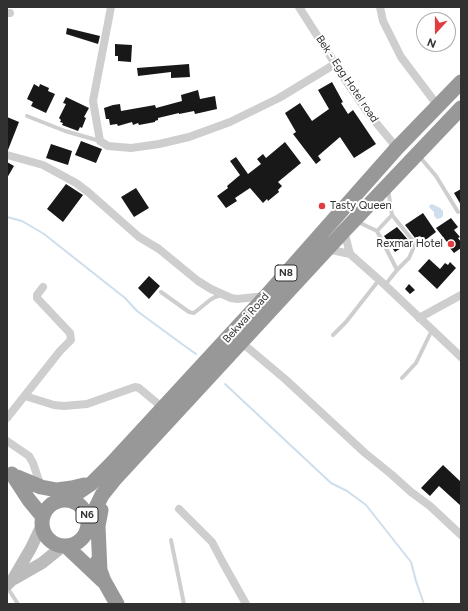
<!DOCTYPE html>
<style>
body{margin:0}
#map{position:relative;width:468px;height:611px;overflow:hidden;background:#fff;font-family:Figtree,sans-serif}
canvas{display:block}
.frame{position:absolute;inset:0;border:8px solid #313131;pointer-events:none}
.north{position:absolute;left:416px;top:12px;width:40px;height:40px;box-sizing:border-box;background:#fff;border:1px solid #adadad;border-radius:50%;rotate:201deg;font-size:11px;font-weight:700;line-height:16px;text-align:center;color:#313131}
.north::after{content:'';display:block;margin:auto;width:14px;height:18px;background:#df3d3f;clip-path:polygon(50% 0,100% 100%,50% 72%,0 100%)}
</style>
<div id="map">
<canvas width="468" height="611"></canvas>
<div class="frame"></div>
<div class="north">N</div>
</div>
<script>
const ctx = document.querySelector('canvas').getContext('2d');
ctx.lineJoin = 'round';
function paint(path, color) { ctx.fillStyle = color; ctx.fill(path, 'evenodd'); }
const poly = rows => new Path2D(rows.map(r => 'M' + r).join(''));
function trace(path, color, width, dash) { ctx.strokeStyle = color; ctx.lineWidth = width; ctx.lineCap = dash ? 'butt' : 'round'; ctx.setLineDash(dash || []); ctx.stroke(path); }
function label(font, color, halo, rows, align = 'center') {
  ctx.font = font + ' Figtree,sans-serif'; ctx.lineWidth = 4; ctx.setLineDash([]); ctx.textBaseline = 'middle'; ctx.strokeStyle = halo; ctx.fillStyle = color; for (const [text, x, y, turn = 0] of rows) {
    ctx.save(); ctx.translate(x, y); ctx.rotate((+turn || 0) * Math.PI / 180); ctx.textAlign = isNaN(turn) ? turn : align; if (halo) ctx.strokeText(text, 0, 0); ctx.fillText(text, 0, 0); ctx.restore();
  }
}
const water = poly([
 [432,204,440,208,443,211,443,216,441,218,437,219,434,216,434,212,429,207,430,205]
]);
const stream = poly([
 [7,217,22,221,44,234,125,298,137,311,182,344,196,354],
 [225,384,331,483,347,491,366,505,411,562,416,581,424,604]
]);
const building = poly([
 [67,28,100,36,98,44,66,34],
 [115,44,132,45,131,62,118,61,118,56,115,56],
 [189,64,190,77,171,78,171,72,138,76,137,68],
 [332,82,343,102,341,103,348,114,353,110,376,144,354,158,340,137,318,156,321,160,316,164,293,134,296,132,285,113,300,103,312,121,329,109,318,90],
 [34,84,39,87,40,84,49,88,48,91,55,94,46,113,31,106,33,102,27,99],
 [198,90,200,99,215,96,217,109,195,114,194,111,179,114,179,113,158,118,158,120,155,121,155,122,139,125,138,123,133,125,132,122,118,126,117,124,110,125,109,119,106,119,104,108,113,105,120,104,121,111,155,105,156,108,182,101,181,95],
 [66,97,89,108,84,117,86,118,82,128,80,127,78,131,62,125,63,123,60,122,61,120,59,118,66,104,63,103],
 [7,117,19,122,8,150,7,150],
 [81,141,102,149,96,163,75,155],
 [285,142,301,163,278,182,282,186,278,190,279,192,268,201,267,199,263,203,250,188,235,198,237,201,226,208,217,196,228,188,227,186,240,175,230,161,236,157,248,174,261,164,257,159,263,154,266,158],
 [51,144,72,151,68,165,46,158],
 [7,162,14,166,7,178],
 [66,184,83,195,63,222,47,209],
 [136,188,149,208,134,217,121,197],
 [461,189,461,205,454,193],
 [423,213,436,232,424,241,420,236,415,238,405,225],
 [451,218,458,227,454,230,460,237,458,238,461,242,461,248,454,253,449,247,450,246,436,228],
 [397,227,410,242,395,252,384,236],
 [429,259,440,269,445,263,448,265,450,262,456,268,437,289,418,271],
 [149,276,160,286,149,299,138,288],
 [409,284,415,290,410,294,405,289],
 [443,465,461,482,461,506,439,486,430,496,421,488]
]);
const lane = poly([
 [27,116,65,131,100,141],
 [419,156,436,176,458,212],
 [392,215,414,242,413,249,409,258,397,270],
 [356,221,377,231,393,262,397,270,385,285],
 [377,231,392,215,388,189],
 [161,292,189,312,194,313,210,300,215,297,223,295],
 [333,335,346,322,379,280],
 [402,378,416,363,432,330],
 [171,540,184,604],
 [7,587,18,604]
]);
const street = poly([
 [111,7,93,101,100,141,108,146,131,148,159,144,189,137,230,122,279,98,335,64],
 [299,7,348,84,368,113,397,148],
 [380,7,383,21,401,57,438,106],
 [7,13,10,13],
 [7,155,43,165,76,183,88,192,139,237,159,249,198,281,211,289,231,298,237,299,265,296],
 [344,231,350,254,385,285,461,357],
 [327,249,350,254],
 [419,318,461,295],
 [241,342,285,379,365,453,391,474,411,492,430,506,461,535],
 [25,396,54,405,64,406,87,404,135,387,139,388,163,408],
 [7,418,60,351,71,340,70,333,37,298,37,295,43,287],
 [7,441,29,456,33,463,41,487],
 [179,509,212,542,222,561,246,604]
]);
const secondary = poly([
 [14,579,42,563,63,546],
 [7,585,13,579,31,548,42,525]
]);
const highway = poly([
 [12,474,29,500,43,517],
 [17,477,41,487,57,490,72,488,84,485],
 [67,500,92,483,111,464,266,296,397,148,461,82],
 '42 523a23 23 0 1 1 46 0a23 23 0 1 1-46 0Z',
 [88,524,102,495,114,480,344,231,461,108],
 [66,546,103,581],
 [97,562,104,581,117,604],
 [100,571,98,526,101,510]
]);
const markers = [
 [322,206,4,"#df3d3f"],
 [451,244,4,"#df3d3f"]
];
const shields = [
 [286,273,22],
 [87,515,22]
];
const shieldNames = [
 ["N8",286,273],
 ["N6",87,515]
];
const streetNames = [
 ["Bek - Egg Hotel road",347,79,56],
 ["Bekwai Road",246,318,-48]
];
const poiNames = [
 ["Tasty Queen",330,206],
 ["Rexmar Hotel",443,244,"right"]
];
paint(water, '#cedeec');
trace(stream, '#cedeec', 2);
paint(building, '#181818');
trace(lane, '#cecece', 4);
trace(street, '#cecece', 8);
trace(secondary, '#bbb', 12);
trace(highway, '#989898', 15);
for (const [x, y, r, color] of markers) { const dot = new Path2D(); dot.arc(x, y, r, 0, 2 * Math.PI); ctx.fillStyle = color; ctx.fill(dot); trace(dot, '#fff', 1.5); }
for (const [x, y, w] of shields) { const box = new Path2D(); box.roundRect(x - w / 2, y - 8, w, 16, 3); ctx.fillStyle = '#fff'; ctx.fill(box); trace(box, '#313131', 1); }
label('bold 10px', '#313131', null, shieldNames);
label('11px', '#313131', '#fff', streetNames);
label('11px', '#313131', '#fff', poiNames, 'left');
</script>
